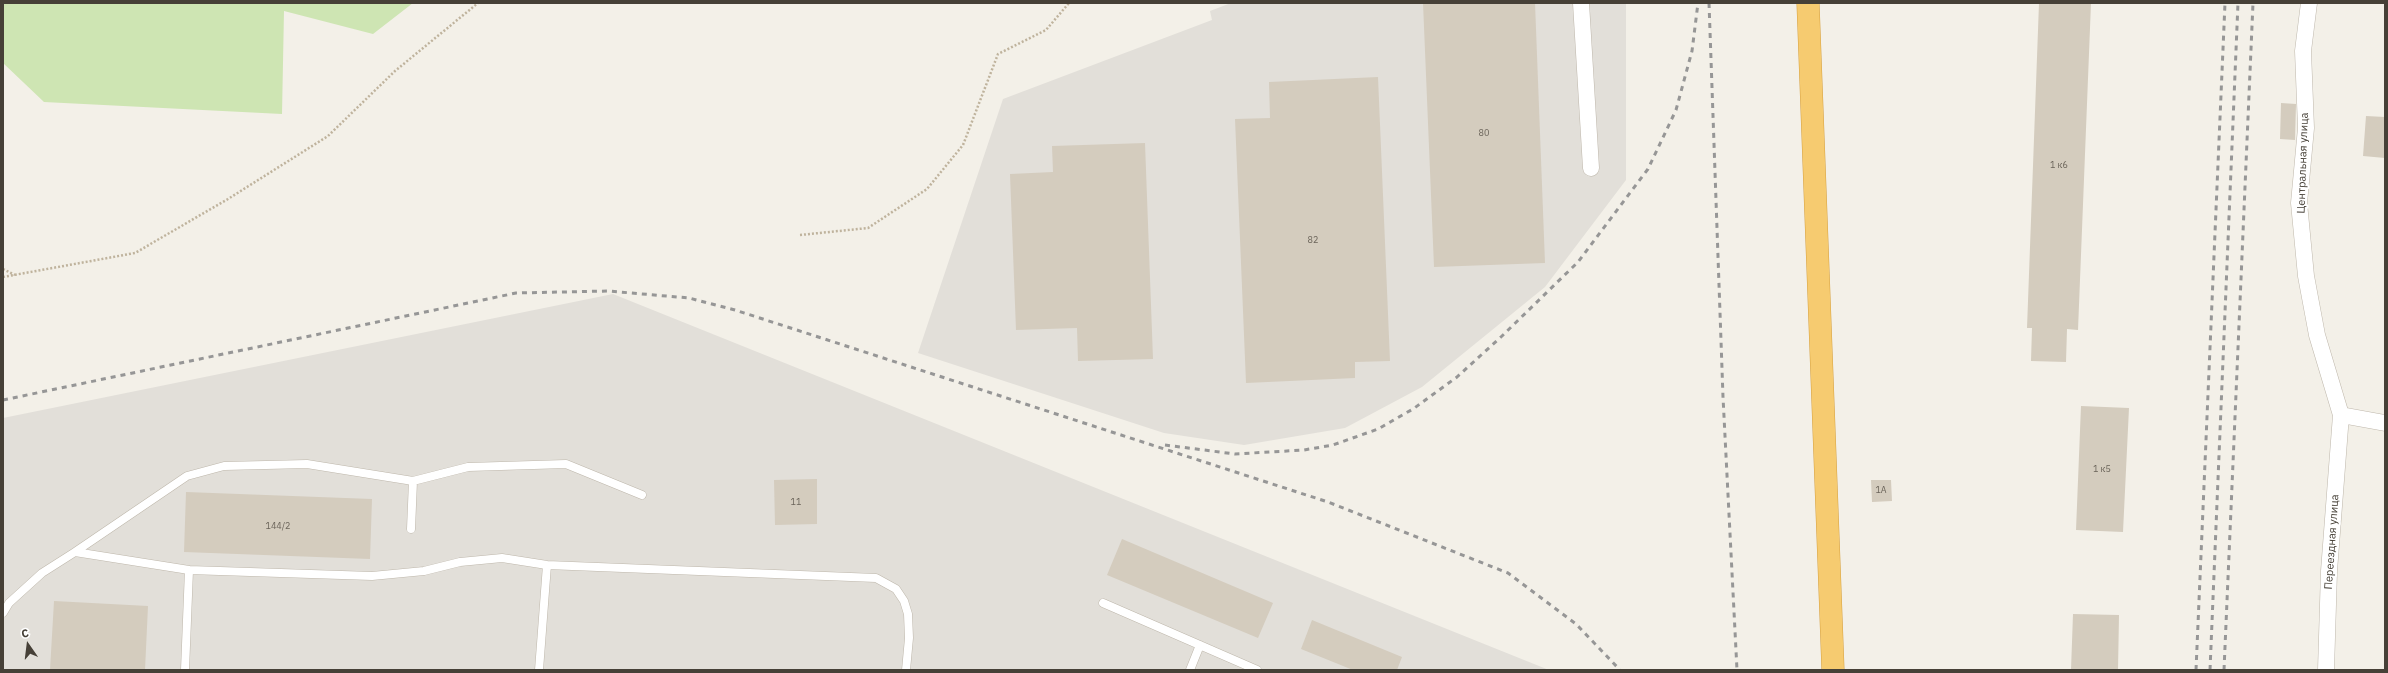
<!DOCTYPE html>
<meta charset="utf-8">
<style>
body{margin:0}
#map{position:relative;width:2388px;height:673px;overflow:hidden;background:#f3f0e8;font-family:"IBM Plex Sans",sans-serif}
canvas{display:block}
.frame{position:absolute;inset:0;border:4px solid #464037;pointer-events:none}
.north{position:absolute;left:8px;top:625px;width:40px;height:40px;-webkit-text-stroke:3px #fff;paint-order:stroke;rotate:346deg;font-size:11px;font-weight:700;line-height:16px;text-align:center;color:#464037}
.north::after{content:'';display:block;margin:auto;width:14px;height:18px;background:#464037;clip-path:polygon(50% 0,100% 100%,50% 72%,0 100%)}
</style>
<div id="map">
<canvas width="2388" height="673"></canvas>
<div class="frame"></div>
<div class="north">С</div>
</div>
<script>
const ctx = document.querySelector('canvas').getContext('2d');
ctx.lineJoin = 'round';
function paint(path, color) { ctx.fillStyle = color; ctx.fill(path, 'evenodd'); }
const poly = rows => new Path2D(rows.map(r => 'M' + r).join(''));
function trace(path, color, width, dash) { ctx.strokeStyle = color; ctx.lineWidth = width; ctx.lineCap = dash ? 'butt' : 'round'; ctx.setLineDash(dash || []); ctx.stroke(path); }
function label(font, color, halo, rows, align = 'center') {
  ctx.font = font + ' "IBM Plex Sans",sans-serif'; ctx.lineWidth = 4; ctx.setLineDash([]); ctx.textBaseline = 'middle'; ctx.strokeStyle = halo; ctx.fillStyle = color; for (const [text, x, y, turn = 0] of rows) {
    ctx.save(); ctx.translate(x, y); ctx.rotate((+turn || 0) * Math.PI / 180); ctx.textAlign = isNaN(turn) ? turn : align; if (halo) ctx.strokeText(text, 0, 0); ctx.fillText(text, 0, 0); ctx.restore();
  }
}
const industrial = poly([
 [1231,3,1626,3,1626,180,1545,287,1422,387,1345,428,1244,445,1164,433,918,353,1003,99,1212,20,1210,11],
 [613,294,1549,670,3,670,3,418]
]);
const green = poly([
 [3,3,413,3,373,34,284,11,282,114,44,102,3,63]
]);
const building = poly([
 [1423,3,1535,3,1545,263,1434,267],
 [2039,3,2091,3,2078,330,2067,329,2066,362,2031,361,2032,328,2027,328],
 [1378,77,1390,361,1355,362,1355,378,1246,383,1235,119,1270,118,1269,82],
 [2281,103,2296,104,2295,140,2280,139],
 [2366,116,2385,117,2385,158,2363,156],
 [1145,143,1153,359,1078,361,1077,328,1016,330,1010,174,1053,172,1052,146],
 [2081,406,2129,408,2123,532,2076,530],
 [817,479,817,524,775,525,774,480],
 [1871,480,1891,480,1892,501,1872,502],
 [186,492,372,499,370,559,184,552],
 [1122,539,1273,603,1258,638,1107,575],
 [54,601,148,606,145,670,50,670],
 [2073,614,2119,615,2118,670,2071,670],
 [1312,620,1402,657,1397,670,1353,670,1301,649]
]);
const path = poly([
 [800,235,868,228,927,189,963,145,998,54,1046,30,1069,3],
 [3,269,15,275],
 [3,277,135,253,228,199,328,136,395,71,478,3]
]);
const lane = poly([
 [413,481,468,467,566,464,642,495],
 [75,552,187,476,224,466,307,464,413,481,411,529],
 [189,570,372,576,424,571,460,562,502,558,547,565,876,578,896,589,904,601,908,614,909,638,906,670],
 [1103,603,1257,670],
 [3,613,9,603,42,573,75,552,189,570,185,670],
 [539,670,547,565],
 [1190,670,1200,645]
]);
const street = poly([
 [1581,3,1591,168],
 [2309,3,2303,51,2306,128,2299,203,2306,276,2317,335,2341,415,2329,571,2326,670],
 [2341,415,2385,423]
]);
const highway = poly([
 [1808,3,1833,670]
]);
const rail = poly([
 [1709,3,1723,397,1737,670],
 [3,400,516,293,608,291,689,298,735,310,1328,502,1508,573,1576,624,1620,670],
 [1165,445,1235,454,1304,450,1333,445,1378,429,1413,409,1457,377,1502,336,1578,262,1648,169,1676,110,1692,51,1698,3],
 [2196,670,2225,3],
 [2210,670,2238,3],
 [2224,670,2253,3]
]);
const numberNames = [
 ["80",1484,133],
 ["1 к6",2059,165],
 ["82",1313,240],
 ["1 к5",2102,469],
 ["1А",1881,490],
 ["11",796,502],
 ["144/2",278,526]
];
const streetNames = [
 ["Центральная улица",2303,163,-88],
 ["Переездная улица",2332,542,-86]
];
paint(industrial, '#e2dfd9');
paint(green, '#cee5b3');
paint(building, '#d4ccbe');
trace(lane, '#beb7ab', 9);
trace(street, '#beb7ab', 17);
trace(highway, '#d5a040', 23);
trace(path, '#bfb39d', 2.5, [2, 2]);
trace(lane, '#fff', 8);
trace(street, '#fff', 16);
trace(highway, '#f6cb70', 22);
trace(rail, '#969696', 3, [5, 5]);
label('9px', '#6a6359', null, numberNames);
label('11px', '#464037', '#fff', streetNames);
</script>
